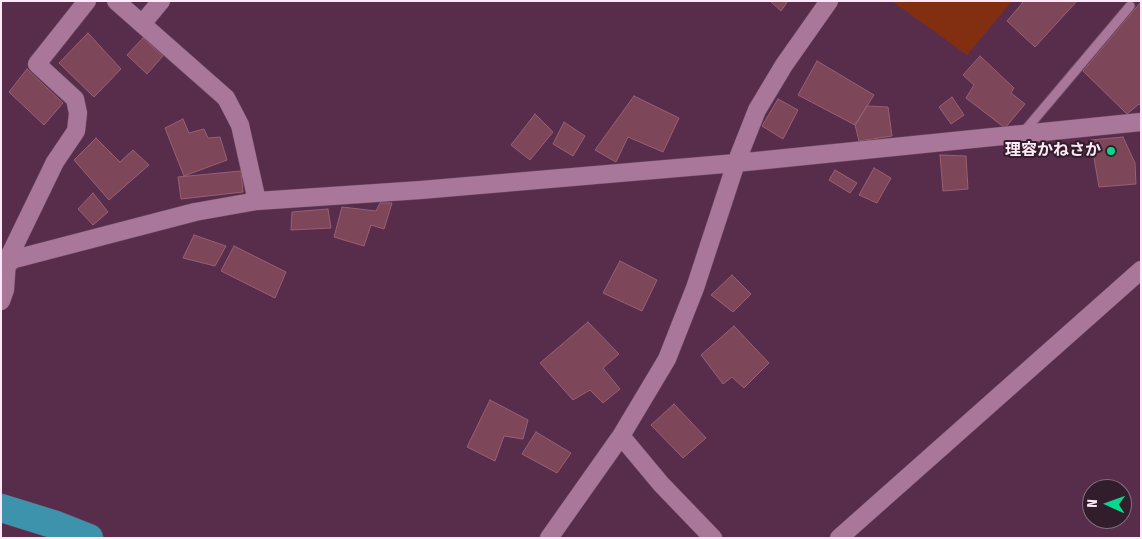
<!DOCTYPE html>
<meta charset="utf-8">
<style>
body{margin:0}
#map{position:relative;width:1142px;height:539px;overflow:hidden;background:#582d4c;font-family:"Fira Sans Condensed",sans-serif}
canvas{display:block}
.frame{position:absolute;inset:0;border:2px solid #ffe8f7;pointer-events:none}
.north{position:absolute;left:1082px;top:479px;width:50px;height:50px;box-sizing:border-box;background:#311d2b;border:1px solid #836e7d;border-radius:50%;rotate:272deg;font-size:14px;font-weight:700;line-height:20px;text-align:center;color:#ffe8f7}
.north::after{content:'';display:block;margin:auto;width:18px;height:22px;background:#06d98b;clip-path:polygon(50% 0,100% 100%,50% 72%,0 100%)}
</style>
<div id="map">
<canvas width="1142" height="539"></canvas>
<div class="frame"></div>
<div class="north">N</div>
</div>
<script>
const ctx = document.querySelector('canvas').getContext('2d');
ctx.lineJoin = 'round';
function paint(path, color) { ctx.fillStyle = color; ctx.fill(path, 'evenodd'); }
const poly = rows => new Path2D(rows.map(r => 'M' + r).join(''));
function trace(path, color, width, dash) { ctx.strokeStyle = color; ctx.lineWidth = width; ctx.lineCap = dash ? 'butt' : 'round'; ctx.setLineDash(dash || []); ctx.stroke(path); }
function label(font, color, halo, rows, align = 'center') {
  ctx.font = font + ' "Fira Sans Condensed","Noto Sans JP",sans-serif'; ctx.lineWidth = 4; ctx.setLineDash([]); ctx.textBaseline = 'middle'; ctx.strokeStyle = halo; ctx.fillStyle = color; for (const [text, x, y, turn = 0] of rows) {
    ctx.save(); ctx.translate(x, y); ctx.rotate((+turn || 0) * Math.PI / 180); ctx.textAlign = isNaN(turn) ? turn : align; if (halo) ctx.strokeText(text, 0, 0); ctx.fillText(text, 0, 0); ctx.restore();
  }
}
const green = poly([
 [892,1,1012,1,967,55]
]);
const building = poly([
 [770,1,788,1,781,11,770,1],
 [1024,1,1077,1,1035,47,1007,21,1024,1],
 [1141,2,1141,105,1139,104,1127,114,1083,71,1141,2],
 [88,33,121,69,94,97,59,63,88,33],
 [143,38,163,56,147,74,127,55,143,38],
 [980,56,1014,88,1011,93,1025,104,1005,128,966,98,974,85,963,75,980,56],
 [817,61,874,95,855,125,798,95,817,61],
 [27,69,63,103,44,125,9,92,27,69],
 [634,96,679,118,663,152,628,137,616,162,595,150,634,96],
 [952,97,964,115,951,124,939,107,952,97],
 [778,99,798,110,783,139,762,126,778,99],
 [867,106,888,107,892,136,859,141,855,125,867,106],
 [535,114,553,132,530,160,511,145,535,114],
 [183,119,189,133,204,129,208,138,220,137,227,160,184,176,165,128,183,119],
 [564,122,585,136,573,156,553,144,564,122],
 [1123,137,1135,163,1136,184,1099,187,1091,140,1123,137],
 [96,138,120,162,133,150,149,165,109,200,74,160,96,138],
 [940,155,966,156,968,189,943,191,940,155],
 [874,168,891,178,877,203,859,195,874,168],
 [835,170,857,183,850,193,829,180,835,170],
 [241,171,243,192,181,199,178,177,241,171],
 [93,193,108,212,93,225,78,209,93,193],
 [380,203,392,203,384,229,371,225,364,246,334,237,342,207,376,211,380,203],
 [328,209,331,228,291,230,292,212,328,209],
 [194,235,226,246,215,266,183,258,194,235],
 [234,246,286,272,275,298,221,271,234,246],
 [620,261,657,280,642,311,603,293,620,261],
 [732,275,751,294,733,312,711,295,732,275],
 [588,322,619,354,603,368,620,389,603,403,590,390,573,400,540,363,588,322],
 [734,326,769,363,744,388,732,377,723,384,701,355,734,326],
 [490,400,528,420,523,439,504,436,495,461,467,447,490,400],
 [674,404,706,438,683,458,651,425,674,404],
 [536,432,571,453,557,473,522,454,536,432]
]);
const lane = poly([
 [1022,134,1130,6]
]);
const street = poly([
 [116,1,226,98,240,125,257,201],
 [142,24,161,1],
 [7,261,195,212,257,201,421,190,736,163,1141,122],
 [1,301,5,290,7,261,55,162,76,131,78,113,75,99,37,64,87,1],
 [621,436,661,484,713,538],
 [549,538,621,436,667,359,695,288,736,163,757,110,784,65,829,1],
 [839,538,1141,270]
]);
const secondary = poly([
 [1,262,7,261]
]);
const highway = poly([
 [1,508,56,525,89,538]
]);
const markers = [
 [1111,151,5,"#06d98b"]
];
const poiNames = [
 ["理容かねさか",1101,151]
];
paint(green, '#822f11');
paint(building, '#7d4759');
trace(building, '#986072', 1);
trace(lane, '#6f4a64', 11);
trace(street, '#6f4a64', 19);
trace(secondary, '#6f4a64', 26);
trace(highway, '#6f4a64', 29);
trace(lane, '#a97799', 9);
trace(street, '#a97799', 18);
trace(secondary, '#a97799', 24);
trace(highway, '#3c93ab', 28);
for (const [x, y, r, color] of markers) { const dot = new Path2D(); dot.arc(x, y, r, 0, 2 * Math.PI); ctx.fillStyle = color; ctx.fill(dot); trace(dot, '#311d2b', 2); }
label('bold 16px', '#ffe8f7', '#311d2b', poiNames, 'right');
</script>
